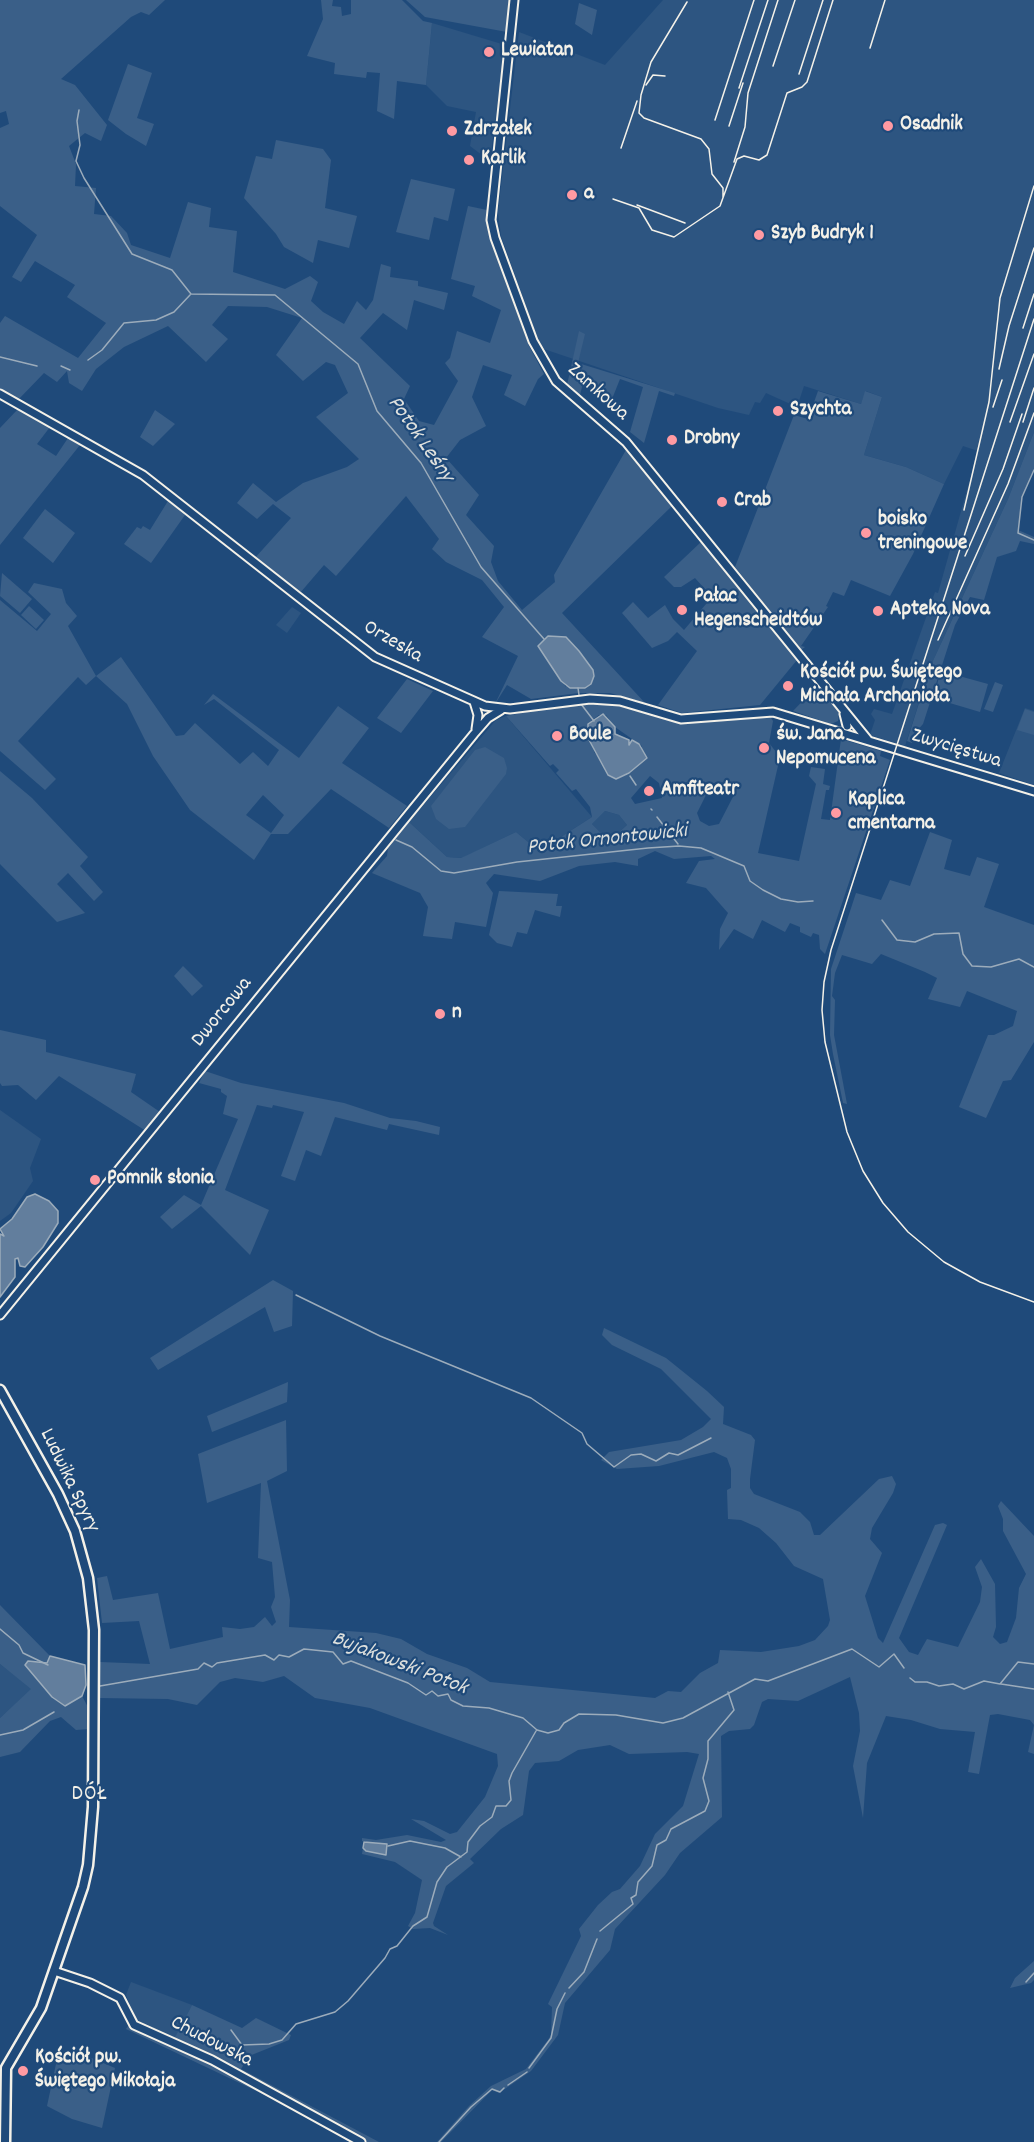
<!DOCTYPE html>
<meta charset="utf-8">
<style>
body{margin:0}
canvas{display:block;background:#1f4a7a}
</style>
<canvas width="1034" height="2142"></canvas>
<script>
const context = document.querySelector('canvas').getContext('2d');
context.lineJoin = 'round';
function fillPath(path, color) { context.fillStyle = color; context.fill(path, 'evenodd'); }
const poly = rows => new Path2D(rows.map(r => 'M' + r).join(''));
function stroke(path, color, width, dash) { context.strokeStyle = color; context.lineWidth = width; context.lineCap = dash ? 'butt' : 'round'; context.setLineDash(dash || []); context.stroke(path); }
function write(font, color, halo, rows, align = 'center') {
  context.font = font + ' Dekko,sans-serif'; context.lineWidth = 4.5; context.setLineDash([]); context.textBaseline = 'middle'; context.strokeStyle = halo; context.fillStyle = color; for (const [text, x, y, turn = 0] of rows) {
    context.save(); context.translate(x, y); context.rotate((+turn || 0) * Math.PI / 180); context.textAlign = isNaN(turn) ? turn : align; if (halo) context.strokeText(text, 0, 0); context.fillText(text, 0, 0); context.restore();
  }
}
fillPath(poly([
 [663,0,1034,0,1034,432,1008,499,931,665,905,746,870,735,875,720,871,714,874,709,892,714,935,592,938,593,978,451,963,446,944,484,906,467,864,455,882,397,866,391,861,404,804,386,797,407,766,393,760,403,755,402,749,415,718,408,541,348,501,236,498,212,519,32,605,65],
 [432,23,505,45,490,161,470,146,476,112,447,106,426,85],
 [292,607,301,613,287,633,276,625],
 [1025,708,1034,711,1034,785,999,773],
 [506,716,592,817,539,851,516,832,462,858,447,857,409,822,496,720],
 [605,811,619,815,627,825,609,841,592,824],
 [0,1110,41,1139,30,1168,33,1181,11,1213,0,1221],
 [0,1664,32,1689,0,1718],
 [131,1982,192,2005,175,2038,136,2020,126,1995]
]), '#2d5581');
fillPath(poly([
 [0,0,165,0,149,15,141,12,131,17,61,79,75,85,107,125,101,141,85,133,69,146,76,164,75,186,96,188,94,214,111,216,127,233,131,245,170,258,188,202,211,208,209,227,237,231,233,272,285,289,310,276,318,282,311,301,323,312,344,324,357,301,366,310,373,300,381,264,391,267,390,277,418,281,418,286,448,293,444,310,414,300,407,330,383,313,360,338,410,386,404,399,419,421,434,425,458,381,445,363,450,358,457,331,490,343,501,310,472,296,475,286,451,279,468,206,487,210,491,241,529,346,544,374,538,379,525,406,504,395,512,375,483,365,472,397,486,426,460,440,446,458,479,495,466,515,494,546,491,562,498,581,522,610,555,582,554,575,626,450,663,494,672,506,562,613,645,703,610,693,579,693,531,699,507,685,495,704,518,656,482,637,504,607,482,580,446,562,432,549,439,539,406,496,336,576,324,565,300,593,254,559,291,518,273,504,257,519,237,503,253,483,276,502,303,483,347,467,359,459,316,417,348,393,335,365,326,362,303,381,276,355,302,318,267,307,228,306,212,325,228,339,206,362,168,326,124,347,96,369,82,391,69,383,67,371,57,382,44,373,17,401,0,391,0,323,5,316,78,358,106,323,67,297,75,285,35,261,21,282,12,277,37,235,0,206,0,128,9,124,6,111,0,113],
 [566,637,566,687,538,647,553,638],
 [321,0,333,0,332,6,341,7,342,16,351,14,351,0,402,0,423,21,432,23,426,85,397,81,394,119,377,111,380,73,367,72,366,78,334,74,335,63,307,56,323,19],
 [406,0,509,0,507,32,425,17],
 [579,3,597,10,592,35,575,24],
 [128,64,152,73,137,118,154,124,146,146,126,134,108,120],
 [276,140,323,149,331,160,325,208,357,216,349,248,318,240,313,263,284,247,276,234,244,198,256,156,272,159],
 [411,179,455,189,448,221,434,217,429,240,396,232],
 [579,331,585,334,578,363,675,393,674,396,659,391,644,443,630,432,643,387,620,379,612,399,584,379,580,395,567,385],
 [818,391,861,404,865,391,882,397,864,455,906,467,944,484,913,554,890,596,851,580,844,596,833,592,826,606,828,607,801,646,805,647,801,650,735,567,794,415,808,419],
 [18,409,50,427,37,444,56,456,68,438,80,445,0,545,0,428],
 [155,410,175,424,153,446,140,437],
 [1034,432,1034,470,1022,497,1018,530,1034,537,1034,544,1020,541,1016,551,997,557,984,600,970,597,955,625,923,724,916,732,912,743,907,741,931,665,1008,499],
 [168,501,185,515,151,563,124,544,137,527,141,529,143,526,150,530],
 [45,509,75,533,53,563,23,538],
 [701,542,797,660,760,705,682,713,658,705,697,651,677,632,668,641,652,648,622,613,633,602,648,618,665,605,673,619,684,630,712,597,695,578,681,587,674,587,664,577],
 [2,573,32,599,20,613,0,596],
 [34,583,62,589,66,603,77,616,68,626,96,676,121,657,176,736,184,735,195,723,240,764,253,752,268,766,279,750,214,699,204,705,213,694,299,758,338,706,369,728,342,763,407,806,389,828,331,789,288,834,271,834,254,860,190,810,153,756,127,704,96,676,86,685,78,677,18,741,56,779,45,790,0,751,0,600,37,631,51,614,28,592],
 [263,795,284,815,271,833,246,815],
 [29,606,44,620,36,629,21,615],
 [941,671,988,684,980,712,933,698],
 [407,679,433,691,401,733,377,718],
 [995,682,1003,685,993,712,984,709],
 [817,686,839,713,838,721,831,724,793,711],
 [581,702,612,702,680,722,768,713,773,721,769,743,780,757,758,853,799,861,816,784,809,776,811,767,825,769,823,784,830,786,829,790,826,790,821,819,830,820,841,739,881,751,880,756,890,760,825,954,820,949,819,935,813,933,811,937,800,932,800,927,790,923,785,932,762,920,753,939,734,929,719,950,720,929,728,913,706,888,686,883,699,861,715,859,711,856,674,859,655,851,638,859,638,866,615,862,579,866,540,881,494,874,486,883,493,893,486,927,455,922,452,939,423,936,428,907,420,893,372,873,387,856,388,848,409,822,447,857,461,858,516,832,539,851,592,817,590,807,576,789,572,791,556,773,559,770,553,764,550,766,506,716],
 [599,715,606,715,615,727,642,746,637,767,629,774,616,779,594,752,591,721],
 [650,776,659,783,662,798,635,804,631,798],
 [712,783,735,793,719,824,709,826,700,821,697,813],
 [605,811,619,815,627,825,609,841,592,824],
 [1025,709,1034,712,1034,735,1017,730],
 [485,747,504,758,507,768,506,774,465,827,449,829,436,819,431,806,475,750],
 [0,771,32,798,88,857,80,866,103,892,94,901,68,873,57,884,85,913,57,922,0,864],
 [930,832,952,840,944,869,970,876,977,857,999,864,984,907,1034,925,1034,1042,1011,1080,1003,1081,986,1118,959,1107,988,1035,994,1035,1013,1026,1017,1011,967,991,960,1007,928,999,937,978,925,972,881,954,872,964,842,955,835,973,832,996,835,1000,834,1035,847,1104,843,1103,833,1054,830,1035,831,969,856,893,881,900,890,880,910,886],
 [499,891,558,894,556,906,562,906,560,917,535,910,527,934,517,932,512,947,497,943,489,935],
 [183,966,203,986,192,996,174,976],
 [0,1030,46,1040,46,1052,136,1074,131,1092,160,1112,146,1131,59,1076,36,1100,18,1085,2,1086,0,1083],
 [205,1071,241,1083,344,1103,390,1118,416,1121,440,1127,439,1135,389,1124,387,1130,335,1117,321,1156,306,1150,295,1181,281,1176,304,1112,273,1105,272,1108,257,1105,225,1190,269,1210,250,1255,201,1206,172,1229,160,1217,184,1195,201,1205,238,1119,223,1114,227,1096,221,1092,221,1089,199,1083],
 [273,1280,293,1291,292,1326,274,1332,265,1307,158,1370,150,1358],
 [604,1328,666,1358,707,1391,724,1407,723,1424,751,1435,755,1440,750,1479,750,1488,754,1494,800,1512,810,1522,814,1535,820,1535,879,1479,892,1476,896,1484,893,1493,872,1528,870,1539,882,1553,865,1596,878,1638,883,1643,935,1525,943,1523,947,1525,899,1638,909,1652,918,1655,927,1639,958,1647,980,1602,982,1587,975,1567,981,1559,995,1584,996,1627,993,1637,1000,1644,1007,1642,1016,1618,1019,1588,1026,1574,1003,1531,1003,1519,998,1506,1001,1501,1034,1536,1034,1754,1028,1752,1034,1725,1030,1720,998,1714,990,1715,979,1774,968,1772,975,1732,940,1729,911,1720,886,1716,867,1763,863,1818,853,1766,860,1731,859,1713,850,1677,798,1701,768,1699,762,1702,754,1725,750,1729,729,1731,721,1736,722,1817,680,1853,665,1875,615,1929,610,1950,565,2003,558,2035,531,2071,499,2093,492,2090,441,2142,437,2142,469,2106,491,2086,526,2069,548,2040,551,2035,552,2007,548,2004,581,1936,579,1929,598,1905,612,1892,620,1889,640,1866,655,1834,683,1806,699,1754,687,1752,629,1754,610,1745,578,1750,559,1761,535,1763,529,1771,523,1815,501,1829,470,1859,474,1863,446,1886,433,1923,434,1926,448,1935,430,1928,413,1929,408,1926,415,1913,422,1880,395,1862,362,1854,363,1848,366,1851,383,1843,369,1843,362,1841,362,1838,376,1840,407,1835,441,1842,446,1840,411,1819,424,1821,450,1834,457,1832,485,1797,498,1766,497,1754,370,1708,315,1698,284,1676,263,1682,235,1678,220,1682,197,1705,168,1699,99,1698,100,1662,150,1664,139,1621,102,1623,97,1578,107,1576,113,1600,158,1593,170,1649,223,1637,222,1627,240,1629,254,1627,265,1617,272,1626,276,1622,271,1607,275,1597,272,1562,258,1558,261,1483,207,1503,198,1454,286,1420,287,1471,267,1481,290,1600,289,1627,376,1633,401,1639,427,1654,467,1668,490,1682,655,1698,668,1691,681,1692,700,1673,718,1663,720,1650,761,1652,799,1646,815,1640,828,1626,830,1620,823,1579,794,1566,776,1543,759,1528,741,1520,728,1519,727,1490,731,1488,731,1469,727,1458,714,1452,659,1466,617,1469,601,1460,609,1452,681,1440,703,1427,711,1419,661,1369,612,1345,602,1335],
 [288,1382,287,1402,212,1432,207,1416],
 [0,1605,50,1656,47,1663,28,1661,52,1697,65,1706,82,1696,89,1709,89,1729,76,1730,61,1717,50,1721,20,1752,0,1757,0,1718,31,1689,0,1664],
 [1034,1961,1034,1980,1031,1983,1010,1988,1015,1978],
 [192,2005,242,2028,256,2018,291,2035,289,2040,249,2056,241,2069,379,2142,351,2142,267,2096,126,2029,129,2025,172,2043],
 [75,2051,115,2068,102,2128,72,2119,47,2106,56,2064]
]), '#3a5f88');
const water = poly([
 [548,636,566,637,579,651,593,670,594,676,591,684,585,688,570,688,561,681,538,646,548,636],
 [603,714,615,727,615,734,629,740,629,745,632,740,639,744,647,758,629,773,616,779,608,775,588,738,588,724,603,714],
 [35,1194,49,1201,58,1211,58,1223,43,1247,25,1267,20,1266,18,1258,15,1259,15,1277,0,1297,0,1234,4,1236,0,1229,12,1219,27,1197,35,1194],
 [50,1656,85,1665,86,1685,82,1696,65,1706,52,1697,25,1665,28,1661,47,1663,50,1656],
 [364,1842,387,1844,386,1855,366,1851,363,1848,364,1842]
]);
fillPath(water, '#627e9d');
stroke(water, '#9cacbb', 1.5);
stroke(poly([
 [79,110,77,121,80,145,76,161,84,178,132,254,172,270,191,294,275,295,358,364,377,411,421,463,481,567,544,639],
 [0,357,37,366],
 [88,360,102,350,124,323,156,320,174,312,190,295],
 [61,366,70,370],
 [1034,470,1022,497,1018,533,1034,540],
 [578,688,579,695],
 [581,704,594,721],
 [630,776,636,785],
 [651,809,652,810],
 [657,817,678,844],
 [396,840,412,847,441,871,454,873,517,862,648,848,679,846,701,848,744,866,750,881,763,890,781,899,798,902,813,901],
 [882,920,897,940,915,942,934,934,959,933,963,954,972,966,991,967,1019,959,1034,967],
 [296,1295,380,1336,531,1398,582,1433,587,1444,614,1467,631,1455,641,1454,656,1461,669,1453,678,1455,711,1438],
 [0,1629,19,1645,23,1653,48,1665],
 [910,1678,915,1682,927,1682,939,1686,953,1684,964,1689,984,1681,1000,1684,1018,1662,1034,1664],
 [1001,1684,1034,1689],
 [100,1686,198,1669,204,1663,212,1667,217,1663,265,1655,274,1660,279,1655,289,1657,304,1649,333,1652,343,1664,351,1661,408,1683,426,1695,432,1691,438,1696,448,1694,451,1700,463,1706,489,1708,523,1718,537,1730,548,1733,559,1730,564,1723,579,1714,616,1715,663,1723,683,1718,755,1679,768,1681,852,1649,879,1667,894,1654,904,1668],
 [0,1735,23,1730,54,1712],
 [388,1846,410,1841,445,1848,461,1857],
 [600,1931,633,1904,631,1898,636,1895,638,1882,652,1866,657,1845,666,1840,671,1829,705,1811,709,1801,703,1778,708,1759,708,1741,734,1710,728,1692],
 [1026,1982,1034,1973],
 [569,1988,584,1972,597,1939],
 [231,2030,242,2045,269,2044,282,2040,296,2024,335,2012,348,2001,385,1958,390,1949,397,1946,413,1926,427,1917,437,1882,447,1867,467,1852,468,1842,480,1826,492,1817,496,1806,506,1806,511,1800,509,1781,512,1773,536,1731],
 [529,2068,551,2038,557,2009,565,1993],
 [508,2085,527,2072],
 [439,2142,471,2107,492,2089,500,2092,504,2088]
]), '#9cacbb', 1.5);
const minor = poly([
 [514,0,491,220,495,238,533,341,556,381,626,442,868,740],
 [0,394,143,475,375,657,485,706,510,709,590,699,620,701,681,719,773,712,1034,791],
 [474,702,478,715,476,729],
 [844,714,847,726],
 [0,1315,474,734,488,718,501,710],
 [54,1971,90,1983,120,1998,134,2025,212,2060,361,2142]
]);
const major = poly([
 [0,1390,58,1494,75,1531,88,1578,94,1630,93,1807,88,1865,83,1887,41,2008,6,2068,5,2142]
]);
stroke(minor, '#f4f1e8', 11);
stroke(major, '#f4f1e8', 13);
stroke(minor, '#1f4a7a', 7);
stroke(major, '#1f4a7a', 8);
stroke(poly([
 [687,2,651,62,641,95,639,113,644,118,701,139,709,149,712,174,723,188,723,198],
 [870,48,885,0],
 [773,66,795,0],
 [799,74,823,0],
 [646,85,653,75,665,76],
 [739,88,768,0],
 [715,120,754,0],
 [729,126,743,83],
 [621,148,637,101],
 [734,162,745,127,748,93,778,0],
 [613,199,639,208,652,230,674,237,720,206,737,159,744,156,759,160,767,155,787,93,802,87,807,82,833,0],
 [637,205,685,223],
 [1034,319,831,950,824,982,822,1010,825,1042,847,1132,863,1171,883,1203,908,1232,944,1262,980,1282,1034,1302],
 [1023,328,1034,294],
 [999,369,1009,326,1034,248],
 [993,407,1002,380],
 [1010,422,1034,354],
 [1023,422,1034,388],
 [964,510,989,402,1000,298,1034,186],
 [965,556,1003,469,1022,414],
 [938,640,1008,484,1034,413]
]), '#f4f1e8', 1.5);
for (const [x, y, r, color] of [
 [489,52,6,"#ff9aa2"],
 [888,126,6,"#ff9aa2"],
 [452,131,6,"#ff9aa2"],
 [469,160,6,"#ff9aa2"],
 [572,195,6,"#ff9aa2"],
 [759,235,6,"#ff9aa2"],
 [778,411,6,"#ff9aa2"],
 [672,440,6,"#ff9aa2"],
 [722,502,6,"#ff9aa2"],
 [866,533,6,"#ff9aa2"],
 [682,610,6,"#ff9aa2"],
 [878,611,6,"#ff9aa2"],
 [788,686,6,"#ff9aa2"],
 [557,736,6,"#ff9aa2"],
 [764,748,6,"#ff9aa2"],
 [649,791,6,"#ff9aa2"],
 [836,813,6,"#ff9aa2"],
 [440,1014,6,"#ff9aa2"],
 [95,1180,6,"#ff9aa2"],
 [23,2071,6,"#ff9aa2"]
]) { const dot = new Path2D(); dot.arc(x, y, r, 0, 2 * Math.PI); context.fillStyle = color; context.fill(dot); stroke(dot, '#1f4a7a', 2); }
write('bold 21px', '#f4f1e8', '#1f4a7a', [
 ["Lewiatan",501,52],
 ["Osadnik",900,126],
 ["Zdrzałek",464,131],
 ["Karlik",481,160],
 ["a",584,195],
 ["Szyb Budryk 1",771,235],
 ["Szychta",790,411],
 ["Drobny",684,440],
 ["Crab",734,502],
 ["boisko",878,521],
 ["treningowe",878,545],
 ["Pałac",694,598],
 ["Hegenscheidtów",694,622],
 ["Apteka Nova",890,611],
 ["Kościół pw. Świętego",800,674],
 ["Michała Archanioła",800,698],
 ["Boule",569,736],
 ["św. Jana",776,736],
 ["Nepomucena",776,760],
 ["Amfiteatr",661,791],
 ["Kaplica",848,801],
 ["cmentarna",848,825],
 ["n",452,1014],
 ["Pomnik słonia",107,1180],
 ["Kościół pw.",35,2059],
 ["Świętego Mikołaja",35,2083]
], 'left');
write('21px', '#f4f1e8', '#1f4a7a', [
 ["Zamkowa",597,393,42],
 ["Orzeska",392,643,30],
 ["Zwycięstwa",956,750,17],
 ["Dworcowa",223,1013,-51],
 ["Ludwika Spyry",68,1481,64],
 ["Chudowska",211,2043,27]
]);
write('italic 22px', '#dee0dd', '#1f4a7a', [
 ["Potok Leśny",419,440,55],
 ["Potok Ornontowicki",607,841,-6],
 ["Bujakowski Potok",399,1665,21]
]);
context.letterSpacing = '1.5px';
write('22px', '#f4f1e8', '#1f4a7a', [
 ["DÓŁ",90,1796]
]);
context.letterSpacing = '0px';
</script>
